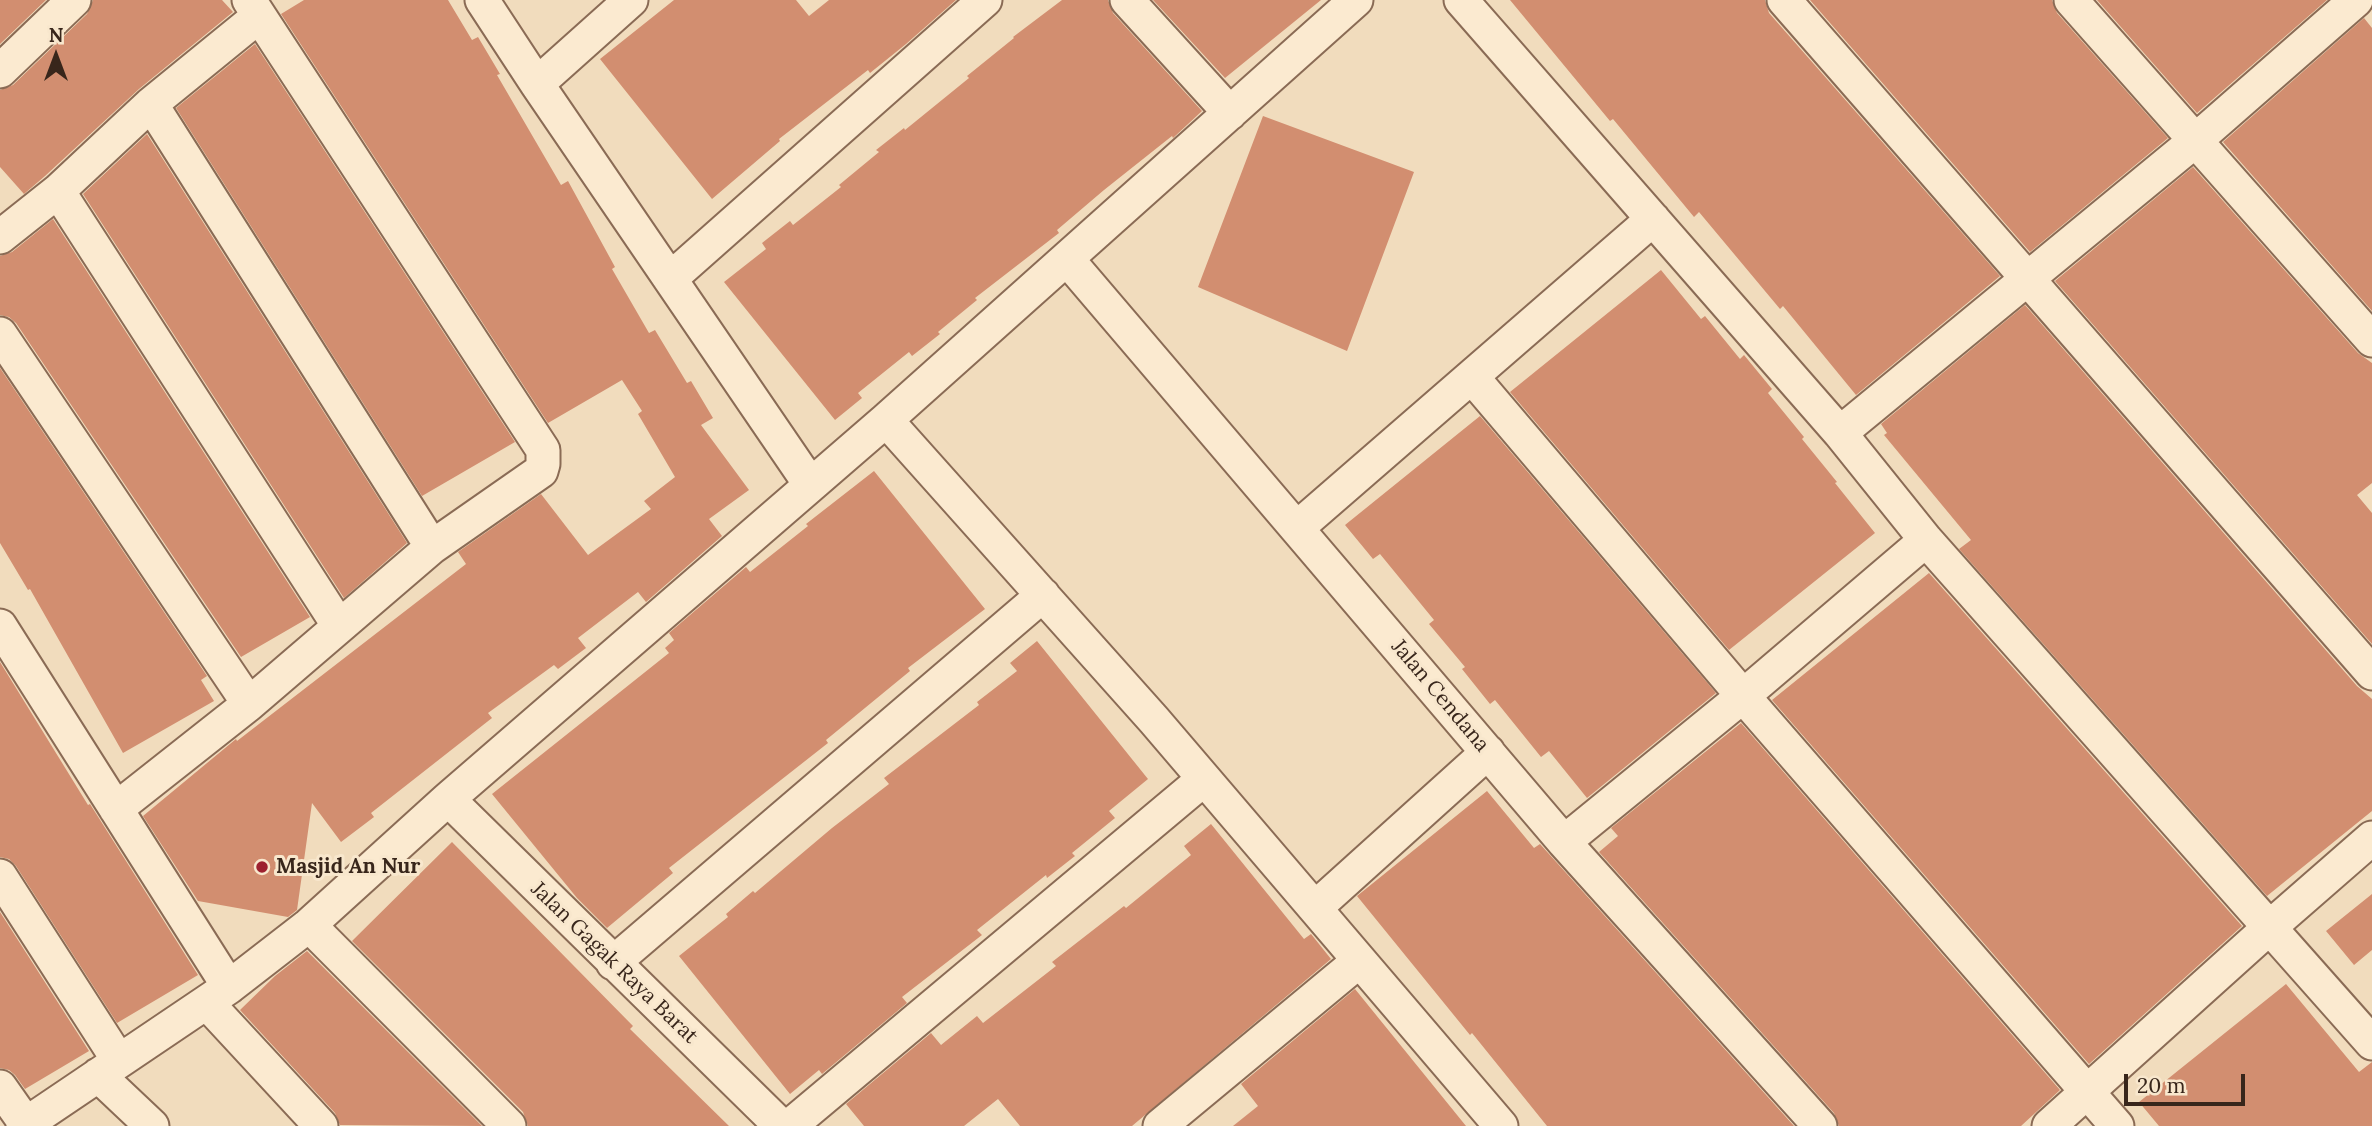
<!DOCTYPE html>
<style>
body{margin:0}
#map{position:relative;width:2372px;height:1126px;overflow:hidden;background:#f1dcbd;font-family:Lora,serif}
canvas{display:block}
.north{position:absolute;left:21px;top:21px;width:70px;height:70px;-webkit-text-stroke:5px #f8e7cd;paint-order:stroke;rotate:0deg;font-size:19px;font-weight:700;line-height:28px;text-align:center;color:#38261b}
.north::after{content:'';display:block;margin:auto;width:24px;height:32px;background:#38261b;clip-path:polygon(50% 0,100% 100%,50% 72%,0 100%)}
.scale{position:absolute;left:2124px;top:1074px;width:121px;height:32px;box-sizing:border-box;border:4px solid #38261b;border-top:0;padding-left:9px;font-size:21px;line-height:24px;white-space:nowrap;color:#38261b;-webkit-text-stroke:5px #f8e7cd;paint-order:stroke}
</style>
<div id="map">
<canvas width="2372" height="1126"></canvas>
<div class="north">N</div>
<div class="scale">20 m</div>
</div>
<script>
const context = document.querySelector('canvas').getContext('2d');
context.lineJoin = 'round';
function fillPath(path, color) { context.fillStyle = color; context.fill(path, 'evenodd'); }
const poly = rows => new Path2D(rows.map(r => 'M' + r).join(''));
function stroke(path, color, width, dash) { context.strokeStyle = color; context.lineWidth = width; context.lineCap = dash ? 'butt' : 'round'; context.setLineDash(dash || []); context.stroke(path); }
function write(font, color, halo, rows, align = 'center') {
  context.font = font + ' Lora,serif'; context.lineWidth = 6; context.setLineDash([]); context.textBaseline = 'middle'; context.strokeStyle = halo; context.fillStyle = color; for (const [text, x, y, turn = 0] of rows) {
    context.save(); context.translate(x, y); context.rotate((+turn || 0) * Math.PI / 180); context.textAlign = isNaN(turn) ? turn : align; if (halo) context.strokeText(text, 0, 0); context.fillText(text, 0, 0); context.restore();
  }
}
fillPath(poly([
 [0,0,46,0,0,44],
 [93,0,222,0,233,12,139,89,45,176,24,194,0,167,0,90,13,85,87,14],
 [304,0,448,0,472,40,478,37,500,74,497,75,561,185,568,181,615,267,612,269,649,333,655,330,687,383,691,381,713,418,701,425,749,490,709,519,722,536,646,602,638,592,578,638,586,648,558,669,554,665,488,713,492,718,371,813,374,817,341,842,312,803,297,910,288,917,198,901,143,816,236,739,237,741,466,564,458,552,541,494,588,555,651,509,644,501,675,477,638,414,642,411,622,380,548,423,281,14],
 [674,0,796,0,809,16,829,0,956,0,906,44,870,73,868,70,779,139,780,141,712,199,600,59],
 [1062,0,1108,0,1113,13,1202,111,1173,138,1172,136,1104,190,1057,230,1059,233,975,298,977,300,938,332,940,334,912,356,909,352,858,393,862,398,835,420,724,282,766,249,762,243,790,221,793,225,841,187,839,185,879,152,876,150,904,128,905,130,969,78,967,76,1014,38,1013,37],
 [1153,0,1321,0,1225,78],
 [1510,0,1765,0,1769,13,2000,276,1856,395,1783,306,1780,309,1699,212,1694,217,1613,119,1610,121],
 [1810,0,2052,0,2057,13,2168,138,2030,252],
 [2097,0,2327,0,2197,113],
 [2364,18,2372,28,2372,311,2223,142],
 [255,44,515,442,422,496,176,108],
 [1263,116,1414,172,1347,351,1198,287],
 [147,134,407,543,344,598,83,194],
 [2193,167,2358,353,2372,363,2372,483,2357,495,2372,513,2372,644,2055,281],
 [53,219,310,617,241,657,16,323,9,317,0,315,0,256,12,252],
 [1661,270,1701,319,1705,316,1740,359,1744,355,1772,389,1768,393,1804,437,1802,439,1837,482,1835,483,1875,533,1729,650,1510,392],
 [2025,305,2357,686,2372,699,2372,811,2267,896,1959,549,1971,540,1884,435,1887,433,1881,424],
 [0,368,207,676,201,680,214,701,123,753,30,589,28,590,0,543],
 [1480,416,1716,693,1587,798,1549,751,1541,757,1495,700,1490,704,1462,669,1465,667,1429,624,1434,620,1380,554,1373,559,1345,525],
 [874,471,985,609,908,668,910,671,826,740,828,743,669,868,673,873,607,928,577,898,492,794,669,653,665,648,674,640,669,633,746,567,750,572,808,526,806,524],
 [1929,573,2242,926,2089,1064,1772,700],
 [1037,641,1148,779,1109,811,1115,818,1072,853,1075,856,1047,878,1046,875,977,930,982,935,902,997,907,1003,822,1074,819,1070,790,1094,679,956,728,917,726,914,753,891,755,893,832,828,889,784,884,778,979,705,977,702,1017,671,1010,663],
 [0,662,88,805,90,804,198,975,117,1023,16,866,9,859,0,857],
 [1741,723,2060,1090,2021,1126,1839,1126,1834,1113,1599,852,1618,836,1611,828],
 [1487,791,1534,848,1540,844,1794,1126,1547,1126,1472,1033,1470,1035,1357,896],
 [1211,824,1304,939,1311,934,1331,959,1132,1126,1020,1126,998,1099,964,1126,864,1126,846,1104,931,1033,941,1045,977,1016,983,1023,1056,966,1052,962,1124,906,1126,908,1191,855,1184,846],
 [452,842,633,1026,630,1029,729,1126,528,1126,523,1112,352,941],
 [2372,894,2372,950,2354,965,2326,931],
 [0,912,89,1051,25,1089,15,1075,9,1070,0,1068],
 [307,951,482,1126,340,1125,335,1113,240,1010,275,976],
 [2286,984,2359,1072,2372,1062,2372,1126,2159,1126,2139,1102],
 [1355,989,1466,1126,1233,1126,1258,1106,1241,1084]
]), '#d28e70');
const minor = poly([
 [482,0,537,84,810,484],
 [1127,0,1230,113],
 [1461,0,1840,433,1926,540,2372,1043],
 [1784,0,2372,673],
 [2071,0,2372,340],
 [0,71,74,0],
 [537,84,631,0],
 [151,104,432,547],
 [58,191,339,626],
 [0,237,58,191,151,104,259,16],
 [1067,259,1564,842,1820,1126],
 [670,279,985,0],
 [0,334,249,704],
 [1472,377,1743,696,2117,1126],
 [886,420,1154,720,1501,1126],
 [1840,433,2196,140,2356,0],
 [1297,528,1653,219],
 [0,626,229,987],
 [448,799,781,1126],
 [116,809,249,704,432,547,541,471,543,464,543,450,249,0],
 [1564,842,1743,696,1926,540],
 [0,876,119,1061],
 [1315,908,1488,752],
 [309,925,509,1126],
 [613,963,1043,595],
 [207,1003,321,1126],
 [98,1075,152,1126],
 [0,1087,26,1124],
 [23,1126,229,987,309,925,448,799,886,420,1356,0],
 [790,1126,1204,779],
 [1160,1126,1359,961],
 [2049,1126,2270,927,2372,838]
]);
stroke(minor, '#8a6b55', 37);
stroke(minor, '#fbead0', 33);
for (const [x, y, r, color] of [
 [262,867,7,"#9d212f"]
]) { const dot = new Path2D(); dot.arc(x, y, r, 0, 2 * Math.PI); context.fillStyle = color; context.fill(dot); stroke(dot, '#f8e7cd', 2.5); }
write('21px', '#38261b', '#f8e7cd', [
 ["Jalan Cendana",1440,696,50],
 ["Jalan Gagak Raya Barat",614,963,44]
]);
write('bold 21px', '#38261b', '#f8e7cd', [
 ["Masjid An Nur",276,867]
], 'left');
</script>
